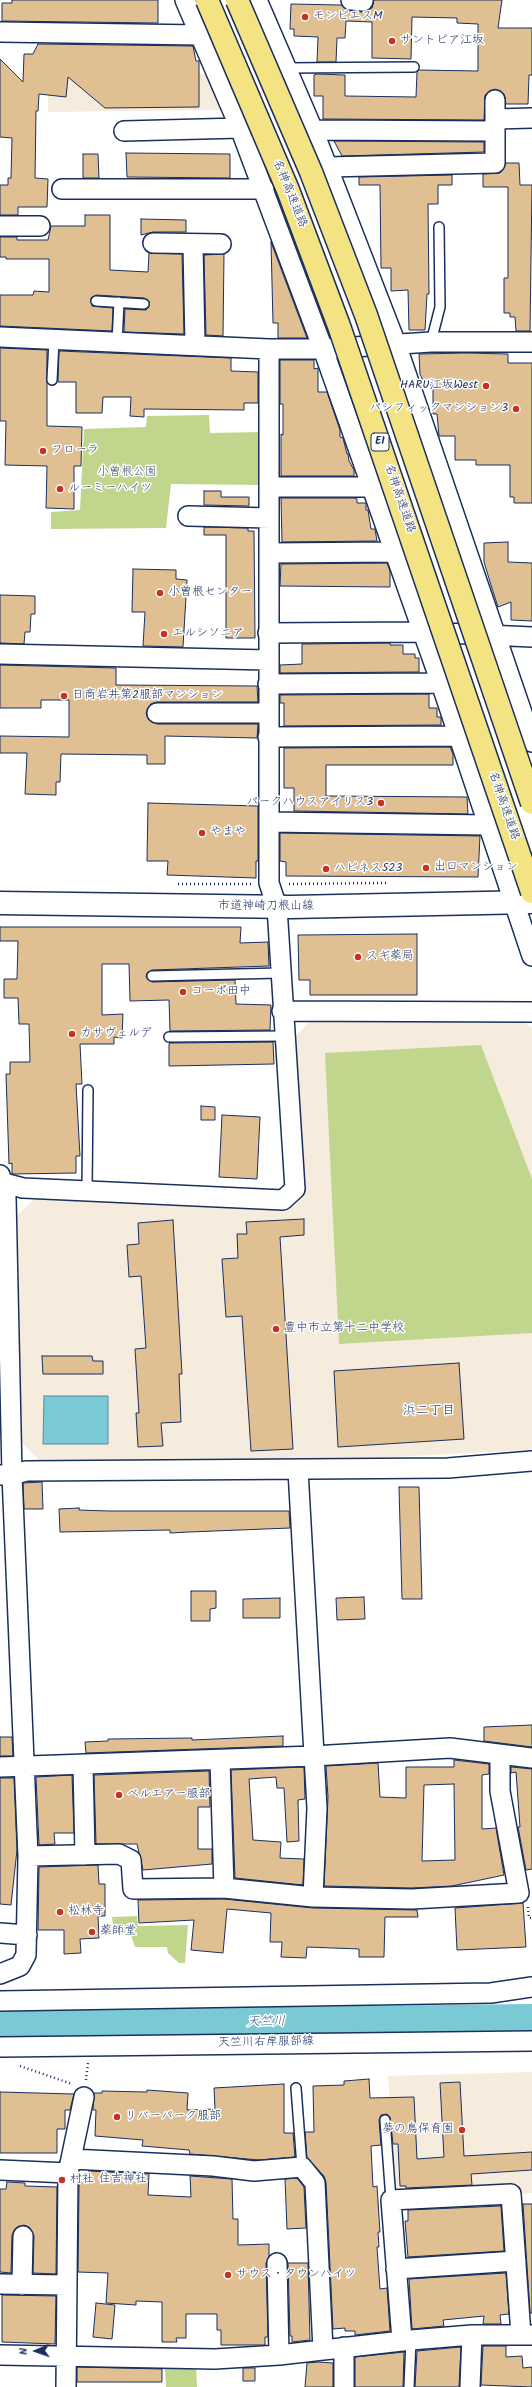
<!DOCTYPE html>
<meta charset="utf-8">
<style>
body{margin:0}
#map{position:relative;width:532px;height:2387px;overflow:hidden;background:#fff;font-family:Kalam,sans-serif}
canvas{display:block}
.north{position:absolute;left:16px;top:2331px;width:40px;height:40px;-webkit-text-stroke:3px #fff;paint-order:stroke;rotate:268deg;font-size:11px;font-weight:700;line-height:16px;text-align:center;color:#1b2f5e}
.north::after{content:'';display:block;margin:auto;width:14px;height:18px;background:#1b2f5e;clip-path:polygon(50% 0,100% 100%,50% 72%,0 100%)}
</style>
<div id="map">
<canvas width="532" height="2387"></canvas>
<div class="north">N</div>
</div>
<script>
const context = document.querySelector('canvas').getContext('2d');
context.lineJoin = 'round';
function fillPath(path, color) { context.fillStyle = color; context.fill(path, 'evenodd'); }
const poly = rows => new Path2D(rows.map(r => 'M' + r).join(''));
function stroke(path, color, width, dash) { context.strokeStyle = color; context.lineWidth = width; context.lineCap = dash ? 'butt' : 'round'; context.setLineDash(dash || []); context.stroke(path); }
function write(font, color, halo, rows, align = 'center') {
  context.font = font + ' Kalam,"Klee One",sans-serif'; context.lineWidth = 3; context.setLineDash([]); context.textBaseline = 'middle'; context.strokeStyle = halo; context.fillStyle = color; for (const [text, x, y, turn = 0] of rows) {
    context.save(); context.translate(x, y); context.rotate((+turn || 0) * Math.PI / 180); context.textAlign = isNaN(turn) ? turn : align; if (halo) context.strokeText(text, 0, 0); context.fillText(text, 0, 0); context.restore();
  }
}
fillPath(poly([
 [56,71,208,74,223,110,48,112,48,85],
 [310,1021,522,1021,532,1028,532,1450,233,1465,39,1460,22,1443,17,1215,36,1198,294,1207,302,1198,296,1036],
 [532,2072,532,2193,520,2194,519,2185,401,2193,396,2189,388,2076]
]), '#f6ecde');
fillPath(poly([
 [209,415,210,433,261,432,261,485,171,484,166,528,51,529,51,512,80,510,84,429,146,427,147,416],
 [481,1045,532,1179,532,1333,339,1344,325,1053],
 [137,1916,138,1926,188,1925,185,1963,179,1963,168,1953,167,1947,135,1947,131,1935,114,1934,112,1917],
 [196,2365,197,2387,166,2387,165,2367]
]), '#c0d68c');
const water = poly([
 [44,1396,108,1396,108,1444,43,1444,44,1396]
]);
fillPath(water, '#7acad5');
stroke(water, '#548ca5', 1);
stroke(poly([
 [0,2026,532,2020]
]), '#7acad5', 32);
const building = poly([
 [12,0,158,0,158,23,2,21,2,3,12,3,12,0],
 [374,0,502,0,498,28,532,28,532,75,529,75,528,104,506,104,504,94,495,89,485,95,484,120,323,119,323,96,314,96,314,75,317,74,345,75,345,96,416,97,417,72,419,70,478,71,478,24,457,23,457,18,412,17,411,59,372,58,372,22,346,21,345,38,337,38,336,62,317,62,318,37,294,36,294,29,290,29,291,4,341,5,350,11,362,12,372,8,374,0],
 [38,44,193,46,196,61,199,61,199,107,105,108,68,77,66,97,39,94,38,111,36,111,35,178,48,179,47,207,18,207,18,215,0,215,0,185,8,185,8,178,11,178,12,138,0,137,0,59,23,82,24,54,33,54,38,44],
 [334,141,484,142,484,152,342,156,334,141],
 [126,153,230,154,230,178,127,177,126,153],
 [83,154,98,154,99,178,83,178,83,154],
 [506,163,519,163,520,185,532,185,530,331,516,331,515,317,510,317,510,313,504,313,504,278,508,278,508,187,483,187,483,174,500,173,506,163],
 [452,175,452,185,438,185,438,204,428,204,429,294,427,294,425,330,409,330,408,290,391,291,391,268,381,268,380,185,359,185,359,177,452,175],
 [85,215,110,215,110,270,148,272,149,253,182,254,184,334,124,332,125,309,146,310,149,307,149,301,144,298,96,295,91,298,92,306,113,308,112,331,0,326,0,295,33,295,34,291,49,292,49,259,6,259,6,257,0,257,0,237,17,237,17,240,48,240,51,226,85,226,85,215],
 [141,219,186,220,186,232,153,232,141,235,141,219],
 [271,242,307,338,278,338,278,323,273,323,271,242],
 [224,254,223,336,206,335,204,255,224,254],
 [0,348,47,350,47,426,82,427,81,466,74,466,74,509,46,508,47,466,5,465,6,421,0,421,0,348],
 [59,351,231,358,231,371,258,372,258,403,244,403,244,410,144,409,144,417,130,416,131,397,103,397,102,413,76,413,76,382,58,382,59,351],
 [467,353,508,354,508,363,532,363,532,503,514,503,514,497,510,497,510,465,476,465,476,460,455,460,455,436,439,436,437,414,433,414,433,385,425,385,420,374,419,354,467,353],
 [280,360,314,360,314,369,318,368,318,392,327,392,340,430,340,437,343,438,347,454,348,454,349,461,354,470,354,476,281,476,281,434,283,435,283,404,280,404,280,360],
 [204,491,221,491,221,497,249,497,249,506,204,505,204,491],
 [281,498,354,498,357,499,357,503,366,503,366,510,368,510,371,529,375,529,377,541,282,542,281,498],
 [204,527,248,528,248,531,254,531,255,638,226,638,226,535,204,535,204,527],
 [508,542,508,562,532,563,532,621,511,620,511,602,498,607,491,585,484,562,484,543,508,542],
 [387,563,390,571,390,587,280,586,281,564,387,563],
 [133,569,176,570,176,579,187,580,183,647,143,646,145,612,132,612,133,569],
 [0,595,35,596,35,614,31,614,30,632,25,632,24,644,0,643,0,595],
 [390,643,390,645,403,645,403,654,415,654,415,658,419,658,419,672,280,673,280,665,302,664,302,644,390,643],
 [0,665,116,668,116,685,257,686,258,702,157,702,151,704,146,713,148,719,157,724,258,724,257,738,165,736,165,764,147,764,147,755,61,754,60,782,56,782,56,795,25,794,27,753,0,753,0,736,69,737,69,700,41,700,41,708,0,708,0,665],
 [429,694,429,708,437,708,437,717,441,717,441,725,284,726,284,703,280,703,280,695,429,694],
 [450,747,453,754,453,765,326,765,326,796,467,797,468,814,294,811,294,788,284,788,284,748,450,747],
 [148,803,258,806,258,861,256,861,256,878,167,875,168,861,147,861,148,803],
 [280,833,480,836,478,877,286,876,286,862,280,861,280,833],
 [0,927,241,927,240,943,268,942,269,966,152,970,147,973,146,977,152,982,235,980,236,1004,271,1005,270,1030,170,1031,169,1000,130,1001,129,964,102,964,102,1015,123,1014,122,1038,114,1037,114,1044,80,1044,82,1084,76,1084,80,1156,76,1156,76,1173,12,1174,12,1163,9,1164,6,1074,10,1074,10,1062,30,1062,29,1024,19,1024,18,998,4,998,4,979,17,979,18,941,0,941,0,927],
 [417,934,417,995,310,995,310,980,299,980,298,935,417,934],
 [273,1042,274,1064,169,1066,169,1044,170,1043,273,1042],
 [201,1106,215,1107,215,1120,201,1120,201,1106],
 [222,1115,260,1117,257,1179,219,1177,222,1115],
 [304,1219,304,1235,280,1237,293,1449,251,1451,242,1316,226,1317,222,1259,238,1258,237,1234,247,1234,246,1222,304,1219],
 [173,1220,182,1374,179,1374,181,1422,161,1423,163,1446,138,1447,136,1413,139,1413,135,1349,146,1348,141,1276,129,1277,127,1245,139,1244,138,1223,173,1220],
 [42,1356,92,1356,93,1361,103,1361,103,1374,43,1374,42,1356],
 [459,1363,464,1439,338,1447,334,1371,459,1363],
 [42,1482,43,1509,24,1509,23,1483,42,1482],
 [399,1487,419,1487,422,1599,402,1599,399,1487],
 [79,1508,79,1510,109,1511,289,1511,290,1528,189,1532,170,1533,170,1530,60,1532,59,1509,79,1508],
 [191,1591,216,1591,216,1608,210,1609,210,1621,191,1621,191,1591],
 [364,1597,365,1619,337,1620,336,1598,364,1597],
 [280,1598,280,1618,243,1618,243,1599,280,1598],
 [532,1725,532,1747,484,1741,484,1727,532,1725],
 [283,1736,283,1746,86,1753,85,1742,108,1741,108,1739,192,1738,192,1740,283,1736],
 [0,1737,12,1737,13,1756,0,1756,0,1737],
 [454,1760,489,1764,489,1774,482,1775,482,1829,496,1828,504,1875,452,1886,412,1888,324,1886,328,1797,326,1766,378,1763,380,1797,406,1798,406,1767,454,1767,454,1760],
 [454,1784,455,1860,422,1861,424,1785,454,1784],
 [304,1767,305,1799,298,1800,299,1841,287,1842,284,1788,277,1788,276,1777,249,1779,253,1840,281,1842,280,1858,304,1859,303,1885,235,1878,231,1770,304,1767],
 [511,1767,532,1769,532,1869,526,1870,518,1827,520,1827,516,1772,511,1773,511,1767],
 [209,1771,210,1807,198,1807,198,1849,212,1849,212,1864,143,1870,137,1844,96,1844,94,1775,209,1771],
 [72,1775,74,1833,54,1833,55,1844,39,1845,36,1777,72,1775],
 [0,1778,14,1778,17,1850,11,1905,0,1904,0,1778],
 [98,1865,99,1884,105,1884,105,1916,98,1916,99,1938,80,1939,81,1953,64,1954,64,1930,38,1930,39,1867,98,1865],
 [224,1899,313,1908,417,1910,418,1917,385,1917,384,1957,359,1957,359,1949,307,1947,306,1958,281,1957,282,1942,270,1942,271,1913,227,1909,223,1953,191,1950,194,1920,139,1923,138,1900,224,1899],
 [523,1903,526,1947,457,1950,455,1908,523,1903],
 [369,2079,370,2098,414,2097,417,2159,444,2157,440,2083,460,2082,464,2156,532,2152,532,2170,471,2174,472,2185,406,2188,406,2186,400,2186,398,2144,393,2144,390,2117,387,2114,381,2115,379,2120,381,2145,371,2146,373,2187,377,2186,380,2232,378,2232,379,2247,377,2247,380,2289,387,2288,390,2331,355,2335,355,2331,345,2331,345,2328,333,2329,326,2182,324,2176,307,2158,305,2132,314,2132,313,2086,344,2085,344,2081,369,2079],
 [284,2084,284,2133,293,2133,295,2157,259,2160,190,2154,189,2150,142,2146,143,2140,95,2136,96,2110,93,2110,94,2093,102,2093,102,2091,147,2092,147,2090,188,2093,187,2110,215,2109,214,2088,284,2084],
 [0,2092,74,2094,70,2110,65,2110,65,2129,57,2129,57,2153,0,2153,0,2092],
 [89,2171,149,2174,148,2195,191,2197,190,2176,232,2179,233,2219,238,2219,238,2245,269,2244,269,2256,266,2263,268,2337,265,2337,265,2345,221,2345,221,2330,217,2330,217,2314,186,2314,186,2338,176,2338,177,2342,162,2342,162,2302,136,2301,136,2305,106,2303,108,2273,78,2272,79,2187,80,2180,89,2180,89,2171],
 [297,2178,304,2187,306,2228,287,2229,285,2179,297,2178],
 [7,2182,25,2183,25,2186,57,2187,56,2274,33,2273,34,2236,29,2227,24,2225,17,2227,12,2235,11,2273,0,2272,0,2189,6,2189,7,2182],
 [523,2204,532,2204,532,2313,530,2313,523,2204],
 [501,2206,504,2251,408,2257,405,2221,408,2221,408,2210,501,2206],
 [288,2263,308,2263,310,2340,292,2342,292,2336,290,2336,288,2263],
 [506,2273,509,2314,500,2315,501,2324,483,2324,484,2316,443,2320,444,2326,412,2329,409,2279,506,2273],
 [2,2295,56,2296,55,2344,2,2342,2,2295],
 [96,2303,115,2305,112,2339,93,2337,96,2303],
 [483,2346,506,2346,506,2357,522,2356,523,2368,532,2367,532,2387,481,2385,483,2346],
 [461,2347,459,2387,415,2387,417,2351,461,2347],
 [404,2352,403,2387,355,2387,355,2357,404,2352],
 [318,2362,333,2363,333,2387,305,2387,307,2363,318,2362],
 [77,2367,162,2369,162,2382,77,2382,77,2367],
 [243,2368,255,2368,255,2381,243,2381,243,2368]
]);
fillPath(building, '#e0bf92');
stroke(building, '#1b2f5e', 1);
const service = poly([
 [287,68,414,67],
 [96,301,144,304],
 [431,342,440,307,439,227],
 [117,343,119,302],
 [52,380,54,340],
 [152,976,280,973],
 [169,1037,284,1036],
 [87,1191,88,1090],
 [296,2088,302,2167],
 [385,2120,391,2200],
 [409,2387,411,2340]
]);
const minor = poly([
 [185,0,240,128,323,349,441,683,532,956],
 [257,0,313,130,396,344,532,742],
 [351,0,363,1],
 [0,32,200,35],
 [495,119,532,118],
 [313,130,495,131],
 [124,131,240,128],
 [328,167,495,163,495,100],
 [62,189,264,189],
 [0,226,40,226],
 [153,243,221,244],
 [193,245,195,344],
 [0,337,269,349,323,349,431,342,532,342],
 [270,487,371,487],
 [188,516,269,518],
 [269,553,393,552],
 [268,633,422,632,532,637],
 [0,654,268,660],
 [268,684,441,683],
 [157,713,268,713],
 [268,737,458,736],
 [269,822,488,825],
 [282,1011,532,1012],
 [0,1175,6,1197,12,1475,28,1856,26,1955,20,1966,0,1974],
 [0,1182,23,1188,283,1200,295,1189,277,907,269,883,269,349],
 [298,1470,317,1808,313,1897],
 [1,1475,12,1475,26,1471,448,1468,532,1461],
 [220,1760,224,1888],
 [83,1764,85,1855],
 [0,1767,313,1756,450,1748,532,1758],
 [28,1856,119,1854,131,1860,133,1889,224,1888,313,1897,412,1899,519,1893,500,1791,500,1755],
 [0,1933,27,1935],
 [0,2001,491,1993,532,1987],
 [0,2047,532,2041],
 [71,2159,213,2166,254,2171,302,2167,315,2183,323,2350],
 [0,2170,68,2173],
 [277,2263,279,2355],
 [396,2269,516,2261],
 [0,2284,67,2285],
 [22,2285,23,2236],
 [402,2340,391,2200,511,2194,521,2335],
 [0,2355,215,2359,279,2355,411,2340,472,2335,532,2335],
 [66,2387,68,2173,84,2097],
 [344,2387,344,2347],
 [470,2387,472,2335]
]);
const tertiary = poly([
 [0,903,291,907,532,902]
]);
stroke(service, '#1b2f5e', 12);
stroke(minor, '#1b2f5e', 22);
stroke(tertiary, '#1b2f5e', 25);
stroke(poly([
 [178,884,251,884],
 [289,884,386,883],
 [528,1907,529,1918,532,1918],
 [20,2066,72,2084],
 [86,2080,88,2063]
]), '#1b2f5e', 2.5, [1, 3]);
stroke(service, '#fff', 9);
stroke(minor, '#fff', 19);
stroke(tertiary, '#fff', 22);
const motorwayBridge = poly([
 [207,0,288,190,339,326,532,892],
 [237,0,311,172,366,315,532,803]
]);
stroke(motorwayBridge, '#1b2f5e', 25, []);
stroke(motorwayBridge, '#f4e382', 22);
for (const [x, y, r, color] of [
 [305,17,4,"#c8321e"],
 [392,41,4,"#c8321e"],
 [486,386,4,"#c8321e"],
 [516,409,4,"#c8321e"],
 [43,451,4,"#c8321e"],
 [60,489,4,"#c8321e"],
 [160,593,4,"#c8321e"],
 [164,634,4,"#c8321e"],
 [64,696,4,"#c8321e"],
 [381,803,4,"#c8321e"],
 [202,833,4,"#c8321e"],
 [426,868,4,"#c8321e"],
 [326,869,4,"#c8321e"],
 [358,957,4,"#c8321e"],
 [183,992,4,"#c8321e"],
 [72,1034,4,"#c8321e"],
 [276,1329,4,"#c8321e"],
 [119,1795,4,"#c8321e"],
 [60,1912,4,"#c8321e"],
 [92,1932,4,"#c8321e"],
 [117,2117,4,"#c8321e"],
 [462,2130,4,"#c8321e"],
 [62,2180,4,"#c8321e"],
 [228,2275,4,"#c8321e"]
]) { const dot = new Path2D(); dot.arc(x, y, r, 0, 2 * Math.PI); context.fillStyle = color; context.fill(dot); stroke(dot, '#fff', 1.5); }
for (const [x, y, w] of [
 [380,442,18]
]) { const box = new Path2D(); box.roundRect(x - w / 2, y - 9, w, 18, 3); context.fillStyle = '#fff'; context.fill(box); stroke(box, '#1b2f5e', 1); }
write('bold 11px', '#1b2f5e', null, [
 ["E1",380,442]
]);
write('12px', '#1b2f5e', '#fff', [
 ["モンピエスM",313,17],
 ["サントピア江坂",400,41],
 ["HARU江坂West",478,386,"right"],
 ["パシフィックマンション3",508,409,"right"],
 ["フローラ",51,451],
 ["ルーミーハイツ",68,489],
 ["小曽根センター",168,593],
 ["エルシソニア",172,634],
 ["日商岩井第2服部マンション",72,696],
 ["パークハウスアイリス3",373,803,"right"],
 ["やまや",210,833],
 ["出口マンション",434,868],
 ["ハピネス523",334,869],
 ["スギ薬局",366,957],
 ["コーポ田中",191,992],
 ["カサヴェルデ",80,1034],
 ["豊中市立第十二中学校",284,1329],
 ["ベルエアー服部",127,1795],
 ["松林寺",68,1912],
 ["薬師堂",100,1932],
 ["リバーパーク服部",125,2117],
 ["夢の鳥保育園",454,2130,"right"],
 ["村社 住吉神社",70,2180],
 ["サウス・タウンハイツ",236,2275]
], 'left');
write('12px', '#1b2f5e', '#fff', [
 ["名神高速道路",289,194,68],
 ["名神高速道路",399,499,71],
 ["名神高速道路",503,806,71],
 ["市道神崎刀根山線",266,907],
 ["天竺川右岸服部線",266,2043,-1]
]);
write('12px', '#44596a', '#fff', [
 ["小曽根公園",127,473]
]);
write('13px', '#1b2f5e', '#fff', [
 ["浜二丁目",429,1412]
]);
write('italic 13px', '#385e82', '#fff', [
 ["天竺川",266,2023,-1]
]);
</script>
